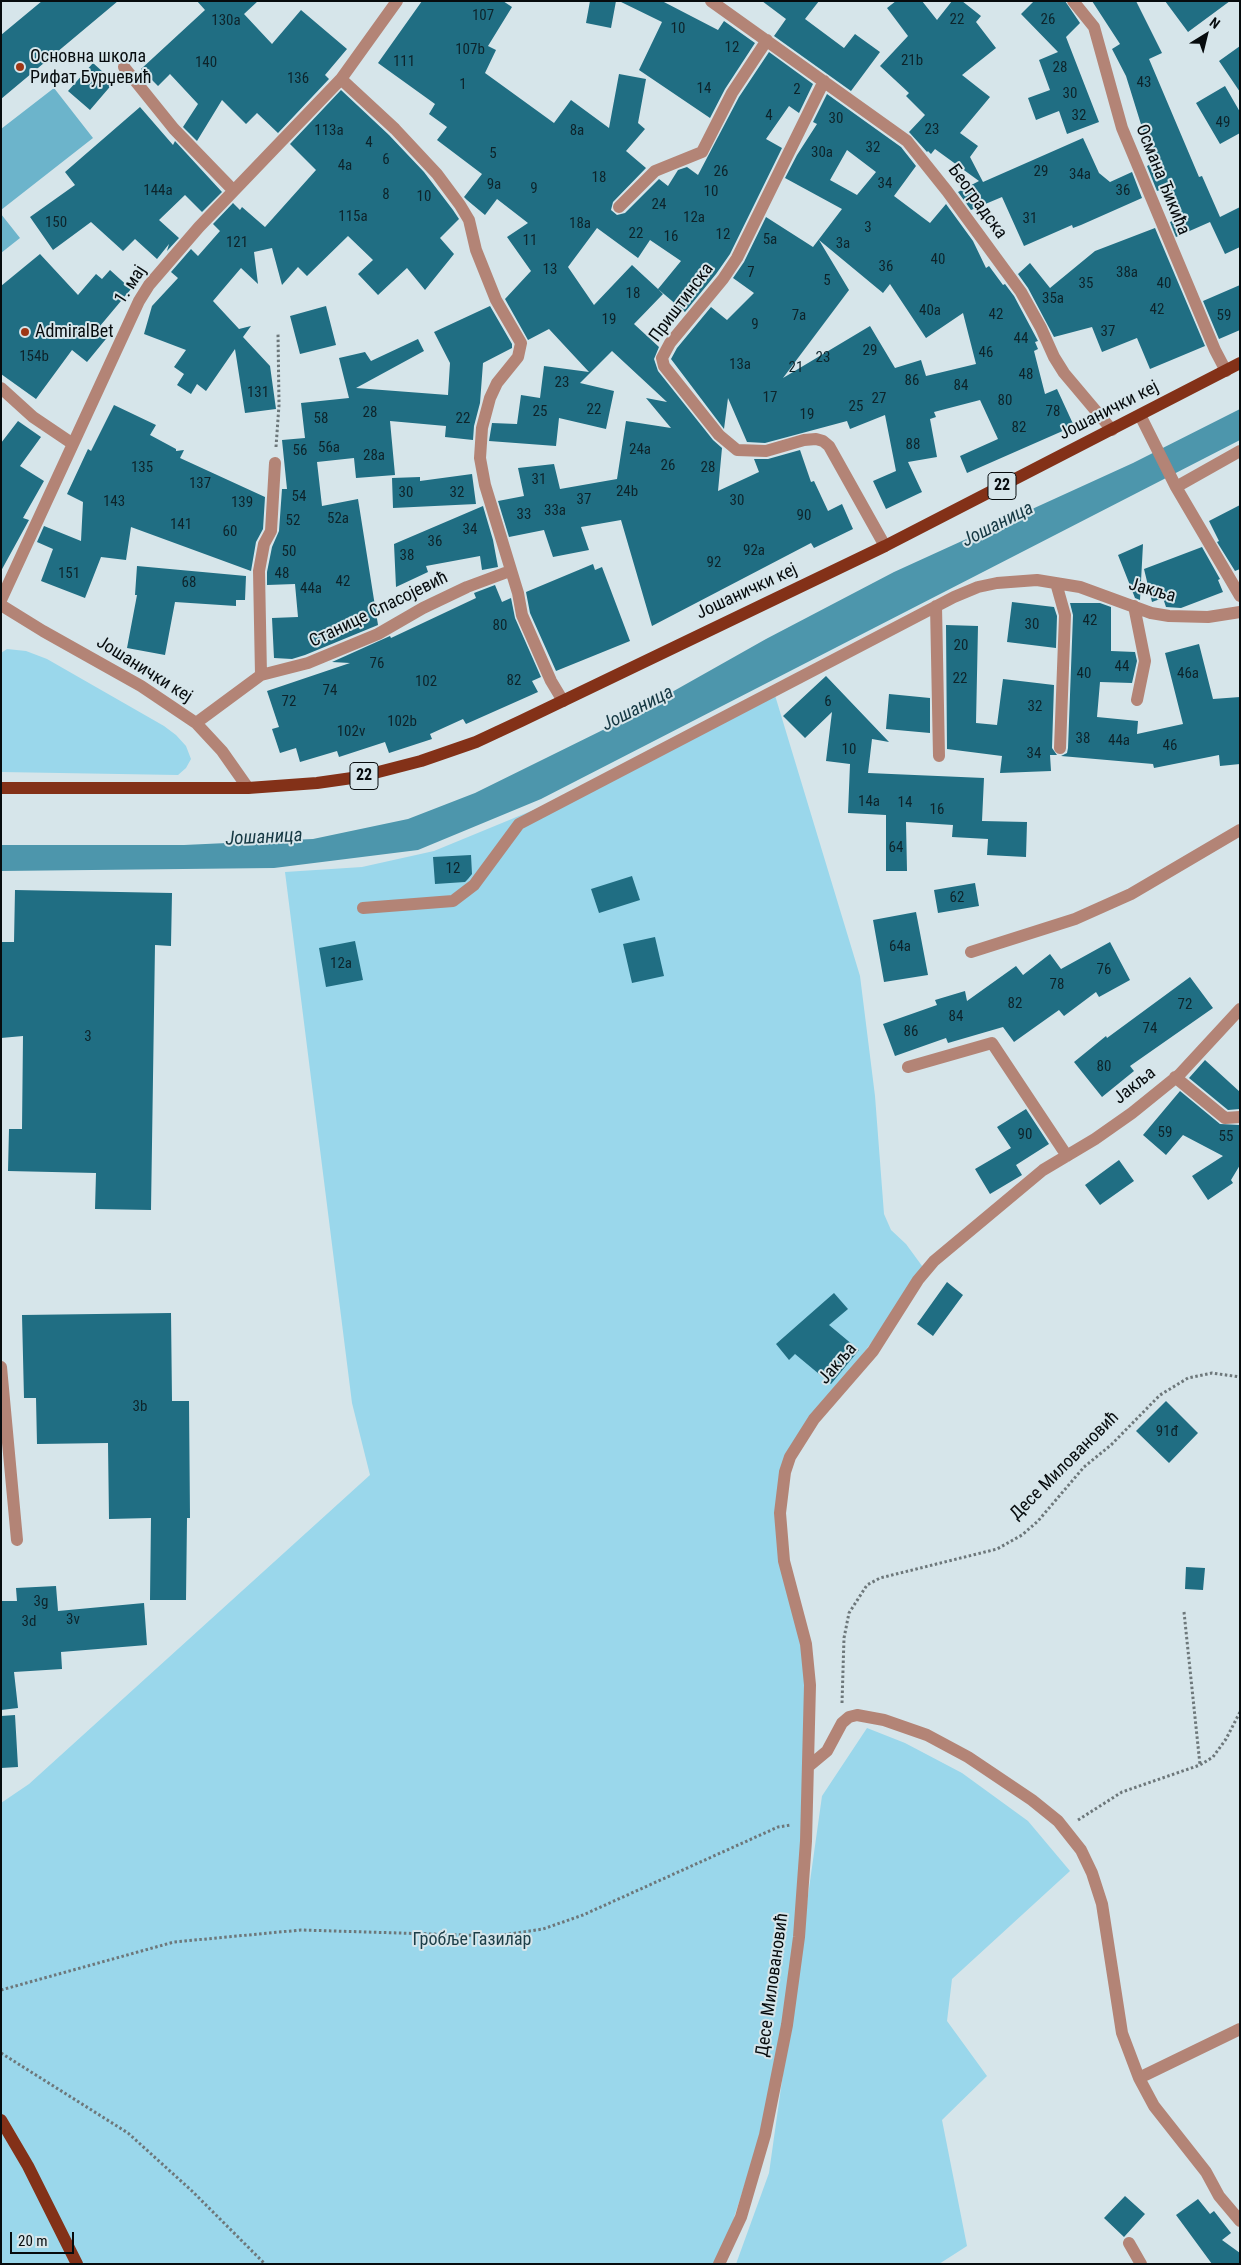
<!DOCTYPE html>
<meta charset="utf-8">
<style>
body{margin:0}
#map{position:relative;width:1241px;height:2265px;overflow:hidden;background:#d6e5ea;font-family:"Roboto Condensed",sans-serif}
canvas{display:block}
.frame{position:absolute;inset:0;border:2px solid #070c0e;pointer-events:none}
.north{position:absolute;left:1181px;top:10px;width:50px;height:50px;-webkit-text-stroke:4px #d6e5ea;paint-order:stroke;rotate:36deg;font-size:14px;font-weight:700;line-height:20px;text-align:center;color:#070c0e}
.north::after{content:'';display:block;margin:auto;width:18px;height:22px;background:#070c0e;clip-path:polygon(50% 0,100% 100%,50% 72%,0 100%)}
.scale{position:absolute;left:10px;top:2232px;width:64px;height:22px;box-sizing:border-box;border:2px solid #070c0e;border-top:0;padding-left:6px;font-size:15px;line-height:18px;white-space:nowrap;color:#070c0e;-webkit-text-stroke:4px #d6e5ea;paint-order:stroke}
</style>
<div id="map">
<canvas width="1241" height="2265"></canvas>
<div class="frame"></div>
<div class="north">N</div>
<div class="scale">20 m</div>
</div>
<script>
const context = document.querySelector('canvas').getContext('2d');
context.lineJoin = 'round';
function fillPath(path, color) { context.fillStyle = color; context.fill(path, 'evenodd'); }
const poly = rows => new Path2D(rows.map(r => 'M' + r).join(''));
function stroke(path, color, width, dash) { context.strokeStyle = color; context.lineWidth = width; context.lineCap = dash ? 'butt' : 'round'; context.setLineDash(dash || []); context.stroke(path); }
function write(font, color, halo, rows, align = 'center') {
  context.font = font + ' "Roboto Condensed",sans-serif'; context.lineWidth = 4; context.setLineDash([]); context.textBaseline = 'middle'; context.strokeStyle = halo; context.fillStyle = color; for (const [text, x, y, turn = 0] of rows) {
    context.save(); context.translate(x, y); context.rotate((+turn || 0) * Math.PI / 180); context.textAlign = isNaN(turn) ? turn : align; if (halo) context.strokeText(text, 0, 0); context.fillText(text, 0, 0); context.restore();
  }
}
fillPath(poly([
 [7,649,26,651,47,659,164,726,176,735,186,746,191,759,186,768,178,775,1,772,1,653],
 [774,692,860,976,875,1096,884,1214,891,1230,906,1244,925,1270,797,1443,780,1513,806,1644,806,1841,775,2091,719,2264,1,2264,1,1803,29,1784,370,1475,352,1403,285,872,362,867,434,851,536,809],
 [867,1728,905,1743,962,1773,1028,1821,1070,1871,952,1979,947,2021,987,2076,942,2120,967,2246,939,2264,736,2264,769,2173,822,1796]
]), '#9ad7eb');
fillPath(poly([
 [54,88,93,138,1,210,1,129],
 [1,214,20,238,1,253]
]), '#6cb4cb');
fillPath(poly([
 [1240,409,1240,440,541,799,418,850,274,868,1,871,1,845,184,845,313,839,408,819,475,793,617,723,766,639,894,572,1133,463]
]), '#4d96ac');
fillPath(poly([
 [42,1,118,1,1,99,1,35],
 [197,1,258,1,244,14,272,44,301,10,347,49,325,75,329,79,278,133,257,113,246,124,222,100,197,141,183,127,198,104,170,74,158,86,141,69,205,10],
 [422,1,503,1,512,7,488,46,496,50,485,73,554,123,571,100,609,128,619,74,646,79,638,123,645,129,626,151,646,168,613,202,611,210,617,215,625,213,659,179,668,186,678,170,687,167,698,175,739,97,769,52,813,84,799,113,789,106,766,139,782,148,730,254,716,274,685,312,658,289,663,294,634,324,659,347,654,359,658,371,713,440,722,448,718,491,759,472,754,459,768,459,800,450,811,482,814,481,828,511,842,504,853,529,814,548,811,543,652,626,621,520,581,527,589,550,553,557,544,530,509,537,498,501,524,496,518,468,554,464,560,489,617,479,626,421,671,428,646,398,667,402,612,351,580,383,614,391,606,429,559,418,556,446,489,441,492,423,517,424,521,395,540,398,544,366,589,372,549,329,528,340,505,299,531,271,507,237,528,223,497,199,485,215,467,200,464,197,482,174,437,140,447,127,429,114,435,104,378,63],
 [597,228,638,258,650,240,681,261,658,289,632,265,594,305,568,267],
 [590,1,616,1,611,28,586,23],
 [619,1,662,1,718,30,724,21,755,43,725,89,710,118,639,70,662,22],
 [762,1,819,1,805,19,844,48,855,34,880,52,851,91,774,36,786,19],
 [896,1,922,1,937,20,952,1,962,1,981,16,976,22,996,48,962,75,990,97,960,133,978,146,970,157,983,182,1083,138,1099,173,1110,182,1132,172,1142,198,1081,225,1073,228,1072,225,1024,246,1002,197,971,210,958,192,979,181,935,149,931,154,928,151,927,152,909,132,925,115,906,96,909,93,880,66,908,36,887,8],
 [1034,1,1065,1,1080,23,1066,37,1099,122,1067,134,1059,111,1036,120,1028,98,1050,90,1039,60,1058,52,1021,14],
 [1092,1,1136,1,1162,53,1149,59,1199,177,1202,176,1220,217,1240,207,1240,247,1225,254,1210,222,1176,237,1170,222,1181,217,1168,187,1157,191,1147,166,1153,163,1126,76,1112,49,1120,44],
 [1165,1,1230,1,1188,32],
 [1240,46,1240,92,1219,61],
 [93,63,114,82,90,110,68,91],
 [1225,86,1240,112,1240,133,1220,144,1196,103],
 [341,90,389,135,424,172,453,210,459,219,440,238,454,254,425,290,407,268,378,295,358,274,373,260,348,236,307,276,298,267,282,285,272,248,254,252,258,284,241,268,213,301,239,329,251,326,243,337,270,366,276,409,245,413,235,349,206,391,197,384,191,394,177,385,184,374,174,367,186,350,144,334,152,306,178,278,171,272,191,249,198,256,220,231,213,224,233,203,240,210,242,207,265,227,316,170,290,144],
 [827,94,901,147,916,166,894,196,930,223,946,204,973,241,986,268,989,266,1003,285,1005,284,1014,296,1038,341,1035,342,1038,349,1034,351,1045,394,1057,389,1074,426,967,473,960,456,998,439,980,400,934,412,936,417,930,419,937,457,908,462,922,492,886,509,873,481,896,471,885,415,850,429,847,421,765,443,747,442,728,398,724,429,671,359,677,348,711,307,727,320,754,293,733,278,744,262,766,217,813,247,842,209,785,178,797,155,817,124,813,122],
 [847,150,876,172,857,195,830,180],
 [819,240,883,293,890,284,926,338,963,313,976,364,926,376,921,360,895,368,870,326,783,378,849,290],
 [140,107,173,145,175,141,222,192,202,212,185,195,159,220,179,238,167,251,169,244,157,259,135,239,123,251,91,222,53,250,30,217,75,185,65,172],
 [1155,228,1205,346,1150,369,1137,338,1102,352,1092,327,1054,337,1028,288,1018,274,1030,263,1050,288,1095,251],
 [40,254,78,295,96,274,102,279,110,270,131,289,100,326,110,334,87,362,72,350,36,399,1,374,1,286],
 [1240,285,1240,330,1219,339,1203,301],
 [326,306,336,345,300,354,290,316],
 [490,306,512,344,512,348,483,363,480,403,474,426,473,440,445,437,446,426,390,421,395,475,356,478,354,458,317,462,322,506,358,499,378,625,305,655,292,659,274,658,272,618,298,617,295,584,267,585,267,572,272,547,279,531,282,489,287,489,282,440,305,438,301,403,349,398,339,358,365,352,371,361,418,339,424,351,356,388,448,395,450,363,434,332],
 [114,405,156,425,150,435,176,449,176,451,184,450,180,458,265,497,263,529,256,542,251,571,131,527,126,560,101,557,85,598,41,581,53,549,37,542,44,526,81,541,83,502,67,494,88,449,91,451],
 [18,421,41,437,20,466,44,481,23,518,29,520,1,571,1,443],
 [472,474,476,504,393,508,392,478,420,477,420,481],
 [1240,505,1240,569,1235,571,1217,542,1219,541,1209,521],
 [483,506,493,540,498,567,482,570,480,556,426,566,428,572,396,587,394,544],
 [1143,544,1140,600,1135,598,1118,555],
 [1202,547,1220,579,1218,580,1223,592,1181,608,1166,607,1163,598,1152,602,1144,569],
 [593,564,595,570,602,567,630,641,556,671,530,613,526,592],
 [137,566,246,576,245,600,236,600,236,606,175,602,165,655,127,648,137,595,135,595],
 [495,585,502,602,511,598,515,618,541,677,532,681,538,692,466,724,463,719,430,734,432,739,389,753,385,742,339,757,337,751,300,762,296,748,280,753,272,729,279,727,267,691,350,663,332,662,390,636,391,638,476,598,474,593],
 [1012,602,1054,607,1057,616,1056,648,1007,642],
 [1070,603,1100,603,1111,607,1111,651,1135,652,1137,661,1132,683,1100,682,1097,717,1138,721,1137,734,1183,724,1165,653,1199,644,1213,699,1240,697,1240,764,1220,766,1219,755,1154,768,1153,764,1061,756,1067,753,1068,748,1073,615],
 [946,625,978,626,976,723,997,725,1003,679,1054,685,1052,748,1057,755,1050,755,1051,771,1000,773,1002,756,947,749],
 [826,676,889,742,872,739,868,773,984,778,982,821,1027,822,1026,857,987,855,988,839,952,837,953,825,906,822,907,871,886,871,886,815,848,813,850,764,826,761,832,712,805,738,783,716],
 [889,694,930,698,930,733,886,729],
 [471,855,472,874,468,879,465,882,435,884,433,857],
 [632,876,640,900,599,913,591,889],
 [975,883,979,906,938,913,934,890],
 [15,890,172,893,171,946,155,945,151,1210,95,1209,96,1173,8,1171,9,1129,22,1129,23,1036,1,1038,1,942,14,942],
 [916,912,928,975,884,982,873,920],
 [655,937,664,976,632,983,623,944],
 [355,941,363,980,326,987,319,948],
 [1110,942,1130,980,1099,997,1096,992,1064,1016,1059,1010,1014,1042,1003,1027,948,1043,946,1038,895,1056,883,1024,937,1005,935,1000,965,991,967,1001,1016,966,1023,975,1050,954,1061,969],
 [1190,977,1213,1008,1130,1066,1134,1071,1102,1097,1074,1062,1106,1036,1107,1038],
 [1205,1060,1240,1092,1240,1109,1228,1110,1189,1078],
 [1180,1091,1220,1124,1240,1125,1240,1165,1231,1180,1233,1183,1208,1200,1192,1176,1223,1156,1183,1135,1166,1155,1143,1135],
 [1026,1109,1049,1144,1016,1165,1022,1175,990,1194,975,1169,1011,1148,997,1127],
 [1119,1160,1134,1181,1100,1205,1085,1185],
 [947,1282,963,1295,933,1336,917,1324],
 [834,1293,848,1309,829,1325,859,1350,831,1384,795,1354,789,1360,776,1344],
 [171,1313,172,1401,189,1401,190,1518,187,1518,186,1600,150,1600,151,1518,109,1519,108,1443,37,1444,36,1398,24,1398,22,1315],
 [1166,1401,1198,1433,1169,1463,1136,1431],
 [1186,1567,1205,1568,1203,1590,1185,1589],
 [56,1586,58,1611,144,1603,147,1645,61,1652,62,1669,14,1672,18,1708,1,1710,1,1601,17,1601,16,1588],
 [15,1715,18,1767,1,1768,1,1716],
 [1125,2196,1145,2214,1124,2237,1104,2218],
 [1198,2199,1210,2214,1214,2211,1231,2233,1222,2240,1240,2253,1240,2264,1212,2264,1176,2215]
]), '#206e83');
stroke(poly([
 [276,447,279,405,278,333],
 [1184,1612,1200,1765],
 [842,1703,844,1638,849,1613,867,1585,880,1578,997,1549,1022,1535,1038,1521,1084,1467,1111,1445,1160,1395,1188,1378,1212,1373,1240,1377],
 [1078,1820,1122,1792,1200,1765,1213,1757,1226,1739,1240,1712],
 [1,1990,174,1942,301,1930,497,1936,543,1929,583,1915,778,1827,791,1825],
 [1,2053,128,2133,192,2191,265,2264]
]), '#6d777a', 3, [2.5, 2.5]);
stroke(poly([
 [711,1,907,141,947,191,1021,292,1041,328,1054,357,1064,373,1112,430],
 [1073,1,1094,27,1122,128,1215,350,1226,371],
 [124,67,174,129,233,190],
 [341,79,395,129,437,174,460,205,469,220,476,250,496,300,521,343,518,357,497,383,490,398,482,428,480,458,485,485,518,593,522,615,551,681,563,701],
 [824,81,737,258,723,279,670,343,662,358,664,366,719,435,737,450,766,451,804,440,816,439,823,441,829,446,885,546],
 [619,207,655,171,702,152,732,93,767,40],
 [1,388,33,417,73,444],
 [1140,415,1176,487,1240,596],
 [1176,487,1240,451],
 [1056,583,1065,615,1060,748],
 [1,600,139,301,149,285,199,227,341,79,397,1],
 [1,605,43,631,141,686,196,723,222,751,248,788],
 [936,606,939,756],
 [1134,606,1145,661,1137,700],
 [261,675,259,571,264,544,271,531,275,463],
 [196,723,261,675,308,663,378,634,423,608,467,587,510,571],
 [363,908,453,901,474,885,519,824,954,597,978,587,997,583,1037,580,1080,587,1151,613,1169,616,1208,617,1240,612],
 [971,952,1075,919,1131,894,1240,830],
 [908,1067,992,1043,1067,1156],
 [1175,1077,1225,1118,1240,1117],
 [1,1367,17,1540],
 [809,1766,827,1751,842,1723,849,1717,857,1715,884,1720,927,1735,968,1757,1032,1800,1058,1821,1081,1850,1092,1873,1102,1904,1122,2033,1139,2078,1154,2106,1206,2172,1219,2196,1240,2221],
 [1139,2078,1240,2029],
 [1129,2243,1141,2264],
 [719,2264,741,2217,765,2135,787,2025,799,1937,806,1841,810,1685,806,1644,784,1561,780,1513,785,1472,790,1457,814,1419,873,1351,918,1280,934,1261,1043,1170,1095,1139,1132,1113,1179,1075,1240,1009]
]), '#b38476', 12);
stroke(poly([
 [1,788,248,788,317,783,359,777,421,761,476,742,521,721,885,546,1240,363],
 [1,2120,28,2166,77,2264]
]), '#833118', 12);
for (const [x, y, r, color] of [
 [20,67,5,"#9e3716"],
 [25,332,5,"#9e3716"]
]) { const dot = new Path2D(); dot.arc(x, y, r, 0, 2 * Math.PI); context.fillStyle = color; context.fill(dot); stroke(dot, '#d6e5ea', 2); }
write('15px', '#0d242b', null, [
 ["107",483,16],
 ["22",957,20],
 ["26",1048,20],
 ["130a",226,21],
 ["10",678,29],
 ["12",732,48],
 ["107b",470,50],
 ["21b",912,61],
 ["111",404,62],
 ["140",206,63],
 ["28",1060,68],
 ["136",298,79],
 ["43",1144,83],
 ["1",463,85],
 ["14",704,89],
 ["2",797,90],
 ["30",1070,94],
 ["4",769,116],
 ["32",1079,116],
 ["30",836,119],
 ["49",1223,123],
 ["23",932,130],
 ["113a",329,131],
 ["8a",577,131],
 ["4",369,143],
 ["32",873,148],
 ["30a",822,153],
 ["5",493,154],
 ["6",386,160],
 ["4a",345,166],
 ["26",721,172],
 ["29",1041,172],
 ["34a",1080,175],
 ["18",599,178],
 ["34",885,184],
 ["9a",494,185],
 ["9",534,189],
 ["144a",158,191],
 ["36",1123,191],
 ["10",711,192],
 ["8",386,195],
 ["10",424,197],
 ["24",659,205],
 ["115a",353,217],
 ["12a",694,218],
 ["31",1030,219],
 ["150",56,223],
 ["18a",580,224],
 ["3",868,228],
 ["22",636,234],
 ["12",723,235],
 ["16",671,237],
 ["5a",770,240],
 ["11",530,241],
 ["121",237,243],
 ["3a",843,244],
 ["40",938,260],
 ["36",886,267],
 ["13",550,270],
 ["7",751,273],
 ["38a",1127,273],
 ["5",827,281],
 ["35",1086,284],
 ["40",1164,284],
 ["18",633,294],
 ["35a",1053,299],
 ["42",1157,310],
 ["40a",930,311],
 ["42",996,315],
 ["7a",799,316],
 ["59",1224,316],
 ["19",609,320],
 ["9",755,325],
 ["37",1108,332],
 ["44",1021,339],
 ["29",870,351],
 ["46",986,353],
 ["154b",34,357],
 ["23",823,358],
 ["13a",740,365],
 ["21",796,368],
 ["48",1026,375],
 ["86",912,381],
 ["23",562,383],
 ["84",961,386],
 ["131",258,393],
 ["17",770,398],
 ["27",879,399],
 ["80",1005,401],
 ["25",856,407],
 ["22",594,410],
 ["25",540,412],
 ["78",1053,412],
 ["28",370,413],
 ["19",807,415],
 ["58",321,419],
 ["22",463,419],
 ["82",1019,428],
 ["88",913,445],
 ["56a",329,448],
 ["24a",640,450],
 ["56",300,451],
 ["28a",374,456],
 ["26",668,466],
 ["135",142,468],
 ["28",708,468],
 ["31",539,480],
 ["137",200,484],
 ["24b",627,492],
 ["30",406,493],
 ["32",457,493],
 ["54",299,497],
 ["37",584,500],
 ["30",737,501],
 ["143",114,502],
 ["139",242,503],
 ["33a",555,511],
 ["33",524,515],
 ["90",804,516],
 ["52a",338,519],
 ["52",293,521],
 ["141",181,525],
 ["34",470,530],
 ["60",230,532],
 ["36",435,542],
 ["92a",754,551],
 ["50",289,552],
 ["38",407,556],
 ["92",714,563],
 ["151",69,574],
 ["48",282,574],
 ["42",343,582],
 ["68",189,583],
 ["44a",311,589],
 ["42",1090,621],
 ["30",1032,625],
 ["80",500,626],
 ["20",961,646],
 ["76",377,664],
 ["44",1122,667],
 ["40",1084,674],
 ["46a",1188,674],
 ["22",960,679],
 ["82",514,681],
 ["102",426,682],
 ["74",330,691],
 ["72",289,702],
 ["6",828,702],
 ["32",1035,707],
 ["102b",402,722],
 ["102v",351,732],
 ["38",1083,739],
 ["44a",1119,741],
 ["46",1170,746],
 ["10",849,750],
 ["34",1034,754],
 ["14a",869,802],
 ["14",905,803],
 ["16",937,810],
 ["64",896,848],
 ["12",453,869],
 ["62",957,898],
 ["64a",900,947],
 ["12a",341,964],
 ["76",1104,970],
 ["78",1057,985],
 ["82",1015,1004],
 ["72",1185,1005],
 ["84",956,1017],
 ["74",1150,1029],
 ["86",911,1032],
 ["3",88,1037],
 ["80",1104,1067],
 ["59",1165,1133],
 ["90",1025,1135],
 ["55",1226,1137],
 ["3b",140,1407],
 ["91đ",1167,1432],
 ["3g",41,1602],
 ["3v",73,1620],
 ["3d",29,1622]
]);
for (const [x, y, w] of [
 [1002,486,28],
 [364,776,28]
]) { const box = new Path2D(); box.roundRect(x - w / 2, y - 13.5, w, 27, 4); context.fillStyle = '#d6e5ea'; context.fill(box); stroke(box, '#070c0e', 1); }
write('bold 16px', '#070c0e', null, [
 ["22",1002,486],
 ["22",364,776]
]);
write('18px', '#070c0e', '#d6e5ea', [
 ["Основна школа",30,57],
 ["Рифат Бурџевић",30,78],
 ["AdmiralBet",35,332]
], 'left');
write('18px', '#070c0e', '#d6e5ea', [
 ["Османа Ђикића",1162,180,68],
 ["Београдска",977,202,54],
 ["1. мај",131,285,-57],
 ["Приштинска",682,303,-53],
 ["Јошанички кеј",1109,411,-27],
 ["Јакља",1152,591,16],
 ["Јошанички кеј",747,592,-25],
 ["Станице Спасојевић",379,610,-26],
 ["Јошанички кеј",144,670,32],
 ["Јакља",1135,1086,-39],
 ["Јакља",838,1364,-49],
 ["Десе Миловановић",1065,1466,-45],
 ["Десе Миловановић",773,1985,-82]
]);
write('18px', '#1b3e48', '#d6e5ea', [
 ["Гробље Газилар",472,1940]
]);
write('italic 19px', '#153843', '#d6e5ea', [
 ["Јошаница",998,525,-27],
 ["Јошаница",638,709,-27],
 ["Јошаница",264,838,-3]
]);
</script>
